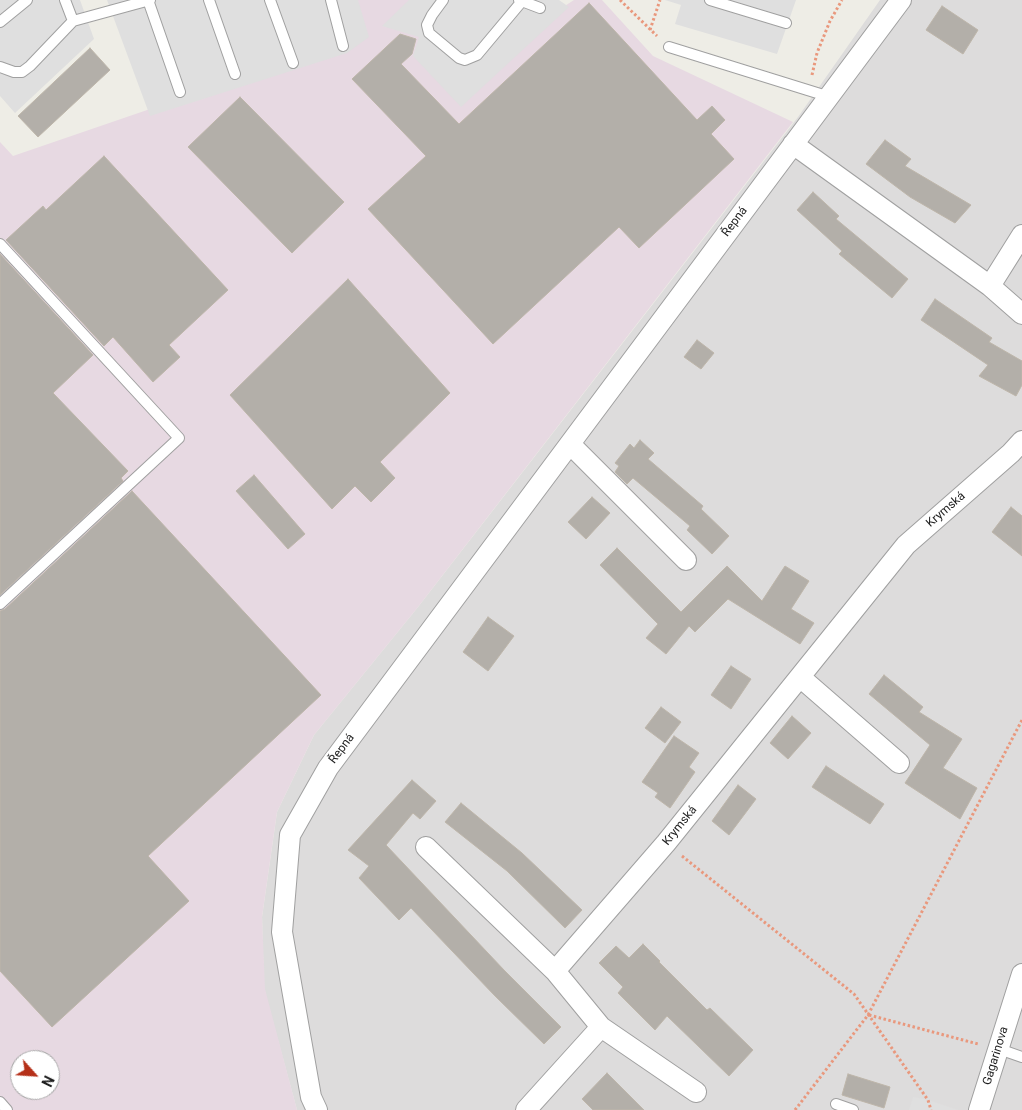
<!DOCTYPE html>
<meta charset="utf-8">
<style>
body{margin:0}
#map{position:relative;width:1022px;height:1110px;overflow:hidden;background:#eeede6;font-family:Roboto,sans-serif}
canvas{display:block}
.north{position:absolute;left:10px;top:1050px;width:50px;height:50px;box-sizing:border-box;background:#fff;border:1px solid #a5a5a5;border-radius:50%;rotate:116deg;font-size:14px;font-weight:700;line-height:20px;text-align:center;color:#1f1f1f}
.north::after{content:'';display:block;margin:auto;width:18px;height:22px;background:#b53019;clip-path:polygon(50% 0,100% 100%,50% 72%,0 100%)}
</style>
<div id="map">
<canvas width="1022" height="1110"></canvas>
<div class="north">N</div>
</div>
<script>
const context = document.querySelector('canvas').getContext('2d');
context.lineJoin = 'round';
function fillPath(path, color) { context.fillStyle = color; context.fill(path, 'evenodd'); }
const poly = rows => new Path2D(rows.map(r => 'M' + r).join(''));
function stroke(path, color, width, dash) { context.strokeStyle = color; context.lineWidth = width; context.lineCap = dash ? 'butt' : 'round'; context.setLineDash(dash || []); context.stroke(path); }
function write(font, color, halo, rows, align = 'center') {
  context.font = font + ' Roboto,sans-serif'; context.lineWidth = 4; context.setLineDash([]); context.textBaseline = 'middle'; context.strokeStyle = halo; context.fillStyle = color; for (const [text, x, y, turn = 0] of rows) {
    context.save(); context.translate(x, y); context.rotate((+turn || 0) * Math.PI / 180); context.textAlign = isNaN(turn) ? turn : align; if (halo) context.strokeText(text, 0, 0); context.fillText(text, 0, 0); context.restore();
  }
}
fillPath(poly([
 [880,0,1022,0,1022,1110,297,1110,264,989,262,917,277,812,314,735,418,607,798,117]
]), '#dddcdc');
fillPath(poly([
 [355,0,448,0,540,22,574,0,602,0,653,56,793,122,418,607,314,735,277,812,262,917,265,989,297,1110,0,1110,0,142,13,156,363,36],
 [20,1060,50,1060,50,1090,20,1090]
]), '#e7d9e2');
fillPath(poly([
 [0,0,80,0,94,39,15,113,0,96],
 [107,0,358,0,369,37,347,53,150,116],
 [409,0,559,0,569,7,461,107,413,56,419,37,382,26],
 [665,0,796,0,777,54,675,24,681,5],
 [913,1097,928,1100,958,1110,909,1110]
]), '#dfdfdf');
const building = poly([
 [589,3,697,120,712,106,725,120,711,134,734,159,639,248,619,227,493,344,368,209,426,156,352,79,400,34,416,39,412,54,401,64,459,124,589,3],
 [942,6,978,30,963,54,926,30,942,6],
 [90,48,110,70,38,137,18,116,90,48],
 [240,97,344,202,292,253,188,147,240,97],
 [885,140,911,159,905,166,971,205,955,223,910,197,866,164,885,140],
 [104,156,228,290,169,345,180,357,153,382,113,337,104,346,6,240,43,206,46,210,104,156],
 [813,192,839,216,836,219,908,279,892,298,839,254,842,251,797,210,813,192],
 [0,254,93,355,53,393,128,471,121,478,123,481,0,595,0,254],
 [348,279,450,393,380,462,395,478,371,502,355,486,332,509,230,395,348,279],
 [935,299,992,338,989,342,1022,361,1022,385,1016,396,979,376,988,365,921,320,935,299],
 [697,340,714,353,701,369,684,357,697,340],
 [640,440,654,453,648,459,703,506,701,509,729,536,712,554,687,530,690,526,633,478,627,484,615,472,619,466,615,463,630,444,634,448,640,440],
 [254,475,305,534,288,549,236,491,254,475],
 [132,491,321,695,148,856,189,901,52,1027,0,971,0,611,5,609,132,491],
 [592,497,610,513,586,539,568,522,592,497],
 [1011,507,1022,516,1022,556,992,532,1011,507],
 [617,548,681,612,727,566,762,601,785,566,809,581,791,609,814,623,800,644,728,599,695,632,689,626,666,654,646,638,658,624,600,565,617,548],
 [488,617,514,636,488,671,463,652,488,617],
 [731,666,751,679,731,709,711,695,731,666],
 [884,675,923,707,919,712,962,739,943,768,977,788,960,819,905,783,930,745,869,694,884,675],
 [661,707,681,722,665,743,645,728,661,707],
 [792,716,811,733,788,759,770,743,792,716],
 [674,736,699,753,689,767,695,772,670,808,655,797,658,793,642,782,674,736],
 [826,766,884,804,870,824,812,787,826,766],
 [412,780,436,801,420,819,413,813,386,845,504,970,561,1027,544,1044,495,996,411,908,399,920,359,878,369,866,348,850,412,780],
 [738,785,756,799,729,835,712,821,738,785],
 [461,803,522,853,582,910,565,928,507,871,445,822,461,803],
 [643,944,660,961,659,962,707,1010,710,1008,753,1050,729,1076,667,1016,655,1030,618,993,623,987,599,963,616,946,629,958,643,944],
 [607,1073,644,1110,593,1110,582,1099,607,1073],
 [848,1074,890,1087,884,1108,842,1095,848,1074]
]);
fillPath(building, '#b3afa9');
stroke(building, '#beb6aa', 1);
const lane = poly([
 [65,0,73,21],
 [148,0,180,92],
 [209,0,235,74],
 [270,0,293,63],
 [331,0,343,46],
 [443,0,432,15,427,25,429,33,459,58,465,60,477,55,523,0],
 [519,0,540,8],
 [710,0,786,23],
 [0,22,27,0],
 [669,47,830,97],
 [0,67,14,72,22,72,30,66,73,21,150,0],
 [0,244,179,438,0,604],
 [999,1049,1022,1057],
 [0,1102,7,1110],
 [836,1104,853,1110]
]);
const street = poly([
 [793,144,990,286],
 [1022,235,990,286,1022,314],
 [570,444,686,560],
 [800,677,899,763],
 [426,847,555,971],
 [601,1027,696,1092],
 [317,1110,311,1097,282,932,290,835,328,768,901,0],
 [526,1110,601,1027,555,971,666,843,906,545,1011,453,1022,441],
 [979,1110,1022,974]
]);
stroke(lane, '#a0a0a0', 12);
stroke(street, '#a0a0a0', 22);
stroke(poly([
 [620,0,657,36],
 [650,30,660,0],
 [812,75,817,53,830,21,842,0],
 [682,856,854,994,928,1100,931,1110],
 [869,1015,978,1044],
 [795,1110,868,1015,1022,720]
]), '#e9987d', 3, [2.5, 2.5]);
stroke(lane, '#fff', 10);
stroke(street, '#fff', 20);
write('12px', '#1f1f1f', '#fff', [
 ["Řepná",735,222,-53],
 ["Krymská",946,510,-41],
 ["Řepná",342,749,-53],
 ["Krymská",680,826,-51],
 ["Gagarinova",996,1056,-73]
]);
</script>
